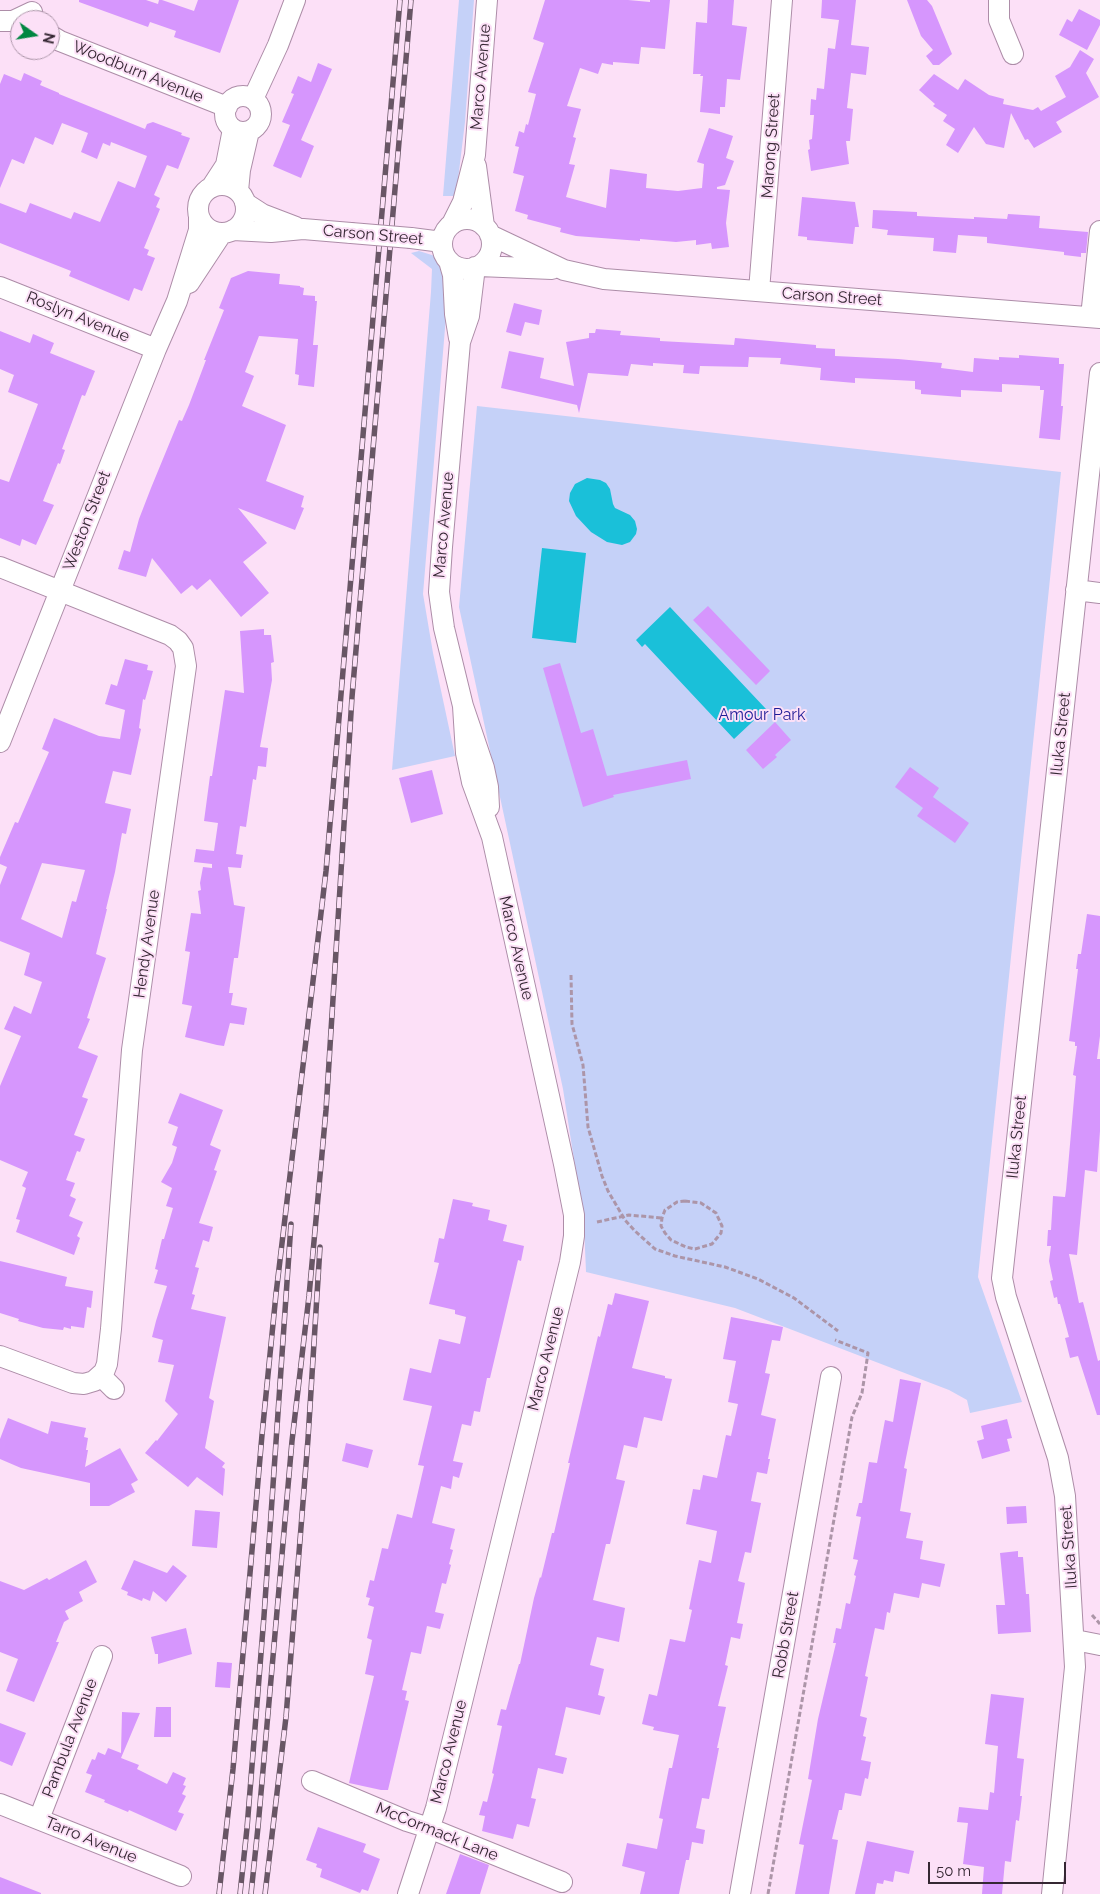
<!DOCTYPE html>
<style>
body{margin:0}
#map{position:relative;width:1100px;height:1894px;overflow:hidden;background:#fce0f7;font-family:Raleway,sans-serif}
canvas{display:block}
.north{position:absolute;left:10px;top:10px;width:50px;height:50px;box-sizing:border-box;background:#fce0f7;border:1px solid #ac96a9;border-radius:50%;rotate:103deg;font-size:14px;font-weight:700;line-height:20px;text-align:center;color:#352733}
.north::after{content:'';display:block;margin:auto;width:18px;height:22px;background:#008641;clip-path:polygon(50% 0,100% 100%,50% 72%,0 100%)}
.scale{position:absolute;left:928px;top:1862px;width:138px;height:22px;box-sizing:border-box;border:2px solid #352733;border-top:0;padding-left:6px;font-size:15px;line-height:18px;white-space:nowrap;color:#352733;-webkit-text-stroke:4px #fce0f7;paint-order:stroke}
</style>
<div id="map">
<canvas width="1100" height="1894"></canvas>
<div class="north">N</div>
<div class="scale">50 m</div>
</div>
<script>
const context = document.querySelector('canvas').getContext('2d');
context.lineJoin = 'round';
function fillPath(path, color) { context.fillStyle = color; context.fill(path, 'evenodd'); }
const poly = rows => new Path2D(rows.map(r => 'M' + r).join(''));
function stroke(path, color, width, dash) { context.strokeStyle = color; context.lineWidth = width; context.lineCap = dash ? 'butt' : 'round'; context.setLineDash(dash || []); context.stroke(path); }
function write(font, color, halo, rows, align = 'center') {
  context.font = font + ' Raleway,sans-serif'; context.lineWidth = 4; context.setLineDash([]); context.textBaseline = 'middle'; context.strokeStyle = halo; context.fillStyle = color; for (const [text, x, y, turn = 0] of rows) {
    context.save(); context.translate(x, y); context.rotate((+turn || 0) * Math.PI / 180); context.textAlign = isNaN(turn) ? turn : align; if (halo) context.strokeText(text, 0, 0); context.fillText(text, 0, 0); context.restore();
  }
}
fillPath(poly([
 [459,0,474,0,465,122,456,196,443,196],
 [419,251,435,256,444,268,449,280,423,594,433,653,455,756,392,770,431,292,432,269,411,253],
 [477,406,1061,472,978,1277,1022,1402,970,1413,967,1400,949,1390,735,1308,586,1272,584,1224,563,1089,459,607]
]), '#c5d1f8');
fillPath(poly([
 [587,478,600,480,606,483,610,489,613,504,615,508,630,515,635,521,637,529,636,534,630,542,622,545,607,542,591,532,576,516,569,501,570,493,575,484],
 [542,548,586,553,576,643,532,638],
 [670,607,766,709,734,739,645,644,642,647,636,640]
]), '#1ac0d9');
fillPath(poly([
 [79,0,146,0,158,4,159,0,162,0,194,11,198,0,239,0,220,53,174,37,176,31,150,22,148,27,79,2],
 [545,0,628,0,650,2,650,0,670,0,665,49,641,47,639,64,613,62,613,65,602,63,598,74,580,68,567,106,581,109,573,137,576,138,569,164,575,165,566,197,606,208,610,169,647,174,646,188,678,191,702,188,704,164,697,162,709,128,733,136,726,158,734,161,725,185,717,187,717,189,730,190,726,223,729,247,712,249,711,243,696,245,696,240,676,242,640,239,640,241,576,236,560,232,561,228,527,219,528,215,515,211,524,176,513,173,519,147,515,146,519,131,524,133,526,124,528,125,536,94,528,92,544,43,533,39],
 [708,0,734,0,732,25,747,27,740,80,727,79,725,107,720,107,720,114,700,112,703,76,700,76,701,74,693,74,696,22,707,23],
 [822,0,856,0,851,45,869,47,866,75,851,73,847,108,853,109,850,141,846,141,849,164,811,171,808,150,810,149,809,140,812,139,814,115,810,115,811,99,816,100,817,88,824,89,828,48,835,49,839,20,821,18],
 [907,0,927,0,932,6,952,54,939,65,933,65,926,56,933,50,921,36],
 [1079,9,1100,20,1100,25,1087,50,1059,35,1067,19,1072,22],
 [1080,50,1094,59,1086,73,1099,97,1056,122,1062,132,1034,148,1028,139,1025,140,1011,113,1004,148,986,144,974,127,958,153,946,145,955,129,943,121,947,115,933,106,935,104,919,90,934,74,958,90,965,79,989,95,1004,99,1003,104,1033,110,1038,107,1041,111,1066,97,1055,76,1070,67],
 [318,63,332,69,301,140,314,146,301,178,273,166,290,125,282,122,294,94,291,93,298,76,311,82],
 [24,73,42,81,40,85,59,93,59,94,145,129,147,124,153,122,182,133,181,135,190,138,178,169,167,165,154,195,160,198,156,207,160,209,144,248,149,250,147,255,155,258,142,291,134,288,129,301,69,276,71,271,0,243,0,203,26,213,30,203,71,219,74,212,100,222,118,181,135,188,147,156,111,142,110,146,103,143,97,159,81,152,88,133,62,123,53,145,35,137,24,164,12,159,0,188,0,84,4,74,21,81],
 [802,197,855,202,859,227,855,227,853,244,807,240,807,237,798,236],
 [873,210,917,212,917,216,974,219,974,217,1007,219,1008,214,1040,216,1039,228,1088,232,1086,253,1081,253,1081,257,1064,255,1064,252,987,243,987,237,958,235,956,253,933,251,934,238,887,235,888,230,872,228],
 [248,271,280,274,279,284,300,286,300,287,304,288,303,295,315,296,315,301,317,301,313,345,318,345,314,387,298,385,299,375,295,374,298,339,259,336,245,372,254,376,242,406,286,425,266,481,304,496,301,507,304,508,295,530,238,508,267,543,243,562,269,593,241,617,210,579,197,590,192,585,181,594,152,558,146,577,118,569,124,550,130,552,139,519,151,488,179,420,182,421,189,405,206,360,204,360,224,310,219,308,231,278],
 [514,303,542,310,539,325,525,322,521,336,506,332],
 [596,329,621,331,620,335,660,338,660,341,734,345,735,338,816,345,816,348,835,349,835,356,898,359,942,363,941,368,973,372,974,358,999,360,999,357,1019,358,1019,355,1059,358,1059,364,1064,364,1061,406,1063,406,1060,440,1039,438,1044,390,1040,390,1040,386,1002,384,1002,392,961,390,961,397,921,394,921,390,915,389,915,381,855,378,855,383,820,380,821,368,780,364,781,358,749,357,748,367,700,366,699,374,683,373,684,365,653,363,653,366,631,364,628,376,588,373,579,413,577,405,501,388,509,351,544,358,540,378,574,386,566,342,589,338,589,333,595,333],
 [0,331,30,343,33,334,54,343,50,353,95,371,85,396,82,395,62,449,65,450,60,464,58,463,43,501,54,505,36,545,22,539,20,546,0,538,0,479,9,482,38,404,8,392,14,375,0,369],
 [708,606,770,671,756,685,693,620],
 [264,629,264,635,271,635,274,662,271,663,272,680,260,747,268,748,266,767,258,766,256,780,253,779,246,827,240,826,236,854,243,855,241,868,228,867,234,905,245,907,238,958,234,958,229,993,233,993,231,1005,247,1008,244,1025,230,1023,224,1046,217,1045,185,1037,192,1006,182,1004,190,952,185,951,191,913,201,914,198,891,201,890,200,883,203,867,212,868,212,864,194,862,196,849,214,851,218,823,204,821,210,776,212,776,225,690,244,693,240,631],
 [125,659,148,665,147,670,153,671,145,700,143,699,139,728,141,729,131,775,113,771,105,803,131,809,126,834,122,833,115,872,106,909,107,909,96,954,106,958,87,1018,90,1019,78,1048,98,1056,82,1097,88,1099,74,1135,85,1139,80,1152,77,1151,66,1180,75,1183,70,1196,76,1199,69,1216,83,1222,77,1236,80,1238,74,1255,16,1232,20,1220,16,1219,26,1188,22,1186,28,1172,0,1160,0,1086,21,1036,4,1029,14,1006,31,1014,42,982,24,975,30,953,0,941,0,885,7,867,0,864,0,857,15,822,18,823,49,752,42,749,54,718,99,736,120,739,125,710,105,704,111,684,117,686],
 [42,863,85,870,76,902,72,901,62,938,21,919],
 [560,663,581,733,593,729,607,776,687,760,691,779,613,795,614,797,583,807,543,668],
 [775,722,791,740,775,755,777,757,763,769,746,750],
 [910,767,939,788,933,797,969,823,955,843,917,816,923,808,895,787],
 [432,770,443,814,411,823,399,778],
 [1087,914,1100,916,1100,1036,1097,1059,1100,1059,1100,1131,1097,1172,1085,1170,1077,1255,1069,1254,1079,1303,1083,1302,1098,1361,1100,1360,1100,1415,1097,1415,1078,1356,1070,1358,1065,1338,1069,1337,1060,1304,1058,1304,1057,1297,1054,1298,1050,1281,1053,1280,1049,1261,1051,1246,1047,1246,1048,1230,1051,1230,1053,1196,1065,1197,1066,1190,1076,1076,1073,1075,1077,1046,1075,1046,1075,1042,1069,1041,1078,969,1076,969,1078,954,1081,954],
 [180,1093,223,1110,210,1145,221,1150,214,1170,217,1171,199,1223,213,1227,209,1242,203,1240,195,1267,199,1268,192,1294,195,1295,191,1309,226,1317,209,1398,214,1401,205,1448,225,1463,222,1467,225,1469,223,1496,197,1477,188,1487,145,1453,156,1440,157,1441,178,1414,165,1401,174,1365,158,1362,163,1340,152,1337,156,1321,167,1286,154,1283,158,1270,155,1269,162,1239,164,1239,173,1208,166,1206,172,1188,161,1182,172,1163,177,1147,172,1145,178,1127,168,1123],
 [453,1199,473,1203,472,1206,490,1210,488,1220,507,1225,503,1241,524,1246,521,1261,518,1260,490,1378,487,1378,480,1412,474,1411,471,1426,462,1424,453,1461,463,1463,459,1478,453,1476,451,1489,441,1486,432,1523,455,1529,450,1549,453,1550,449,1564,451,1565,446,1584,442,1583,435,1612,444,1614,440,1629,427,1626,421,1654,411,1652,402,1690,407,1691,405,1700,409,1701,388,1790,381,1790,349,1783,374,1676,365,1674,372,1640,367,1638,374,1607,368,1605,370,1598,366,1597,370,1580,374,1581,382,1548,388,1549,397,1514,412,1518,424,1466,418,1465,432,1406,403,1400,410,1368,431,1373,439,1339,460,1344,466,1317,455,1314,455,1310,429,1304,439,1263,434,1262,439,1238,444,1239],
 [0,1261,67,1277,65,1286,93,1291,91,1308,87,1307,84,1328,71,1326,71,1329,64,1327,63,1330,43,1328,18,1321,19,1319,0,1313],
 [615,1293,649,1301,632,1368,665,1376,665,1378,672,1379,662,1421,644,1417,637,1448,624,1445,616,1479,625,1481,610,1544,606,1544,593,1600,625,1608,619,1642,597,1637,590,1665,604,1669,598,1695,605,1697,600,1715,566,1707,555,1755,567,1758,563,1774,538,1768,531,1798,536,1799,529,1827,517,1824,513,1839,482,1831,485,1816,479,1815,483,1801,487,1802,494,1774,492,1773,502,1726,497,1725,501,1709,506,1710,519,1664,520,1664,534,1598,540,1577,541,1578,552,1533,554,1533,570,1463,568,1463,598,1336,600,1337,608,1304,612,1305],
 [731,1317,783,1327,780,1341,772,1340,765,1373,770,1374,761,1415,776,1419,768,1459,770,1459,767,1474,757,1472,751,1501,761,1503,751,1553,745,1552,738,1581,745,1583,737,1623,743,1624,740,1639,731,1637,725,1665,728,1666,718,1706,726,1707,717,1748,719,1748,709,1799,702,1798,696,1828,705,1830,703,1844,692,1842,689,1860,686,1860,679,1894,640,1894,645,1872,622,1866,627,1843,657,1849,663,1819,659,1818,669,1768,672,1768,679,1735,653,1730,654,1727,642,1724,649,1694,657,1696,670,1639,685,1642,692,1610,689,1609,699,1560,711,1563,717,1531,686,1524,693,1489,700,1490,703,1475,717,1478,726,1435,731,1436,738,1404,728,1402,736,1361,723,1359],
 [900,1379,921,1383,904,1468,907,1469,900,1511,911,1513,906,1538,923,1541,920,1559,945,1564,940,1587,922,1583,919,1598,894,1593,890,1613,887,1612,884,1630,875,1628,865,1676,868,1677,860,1716,867,1718,863,1736,866,1737,861,1760,871,1762,868,1779,865,1778,861,1796,845,1793,842,1810,839,1810,832,1839,838,1840,829,1894,795,1894,804,1845,799,1844,812,1780,808,1779,818,1719,836,1643,833,1643,836,1628,841,1629,846,1603,850,1604,856,1576,854,1575,858,1560,853,1559,861,1517,856,1516,859,1503,862,1503,869,1462,877,1463,885,1420,893,1422],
 [8,1418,48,1434,51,1421,86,1428,84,1437,88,1438,86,1450,88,1450,85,1467,120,1448,138,1480,131,1484,135,1492,109,1506,90,1506,90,1483,21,1468,0,1459,0,1439],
 [1007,1419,1012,1438,1007,1439,1010,1451,982,1459,977,1441,984,1439,981,1426],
 [346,1443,373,1450,368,1468,342,1461],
 [1026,1506,1027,1523,1007,1524,1006,1507],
 [195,1510,220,1512,217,1548,192,1546],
 [1018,1551,1018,1557,1023,1557,1026,1594,1029,1594,1031,1632,998,1634,996,1605,1005,1605,1000,1553],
 [86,1560,97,1582,79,1592,83,1601,65,1611,69,1619,64,1622,56,1642,59,1642,34,1702,6,1691,18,1659,0,1652,0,1581,24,1590,47,1578,49,1580],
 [134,1560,167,1573,173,1565,187,1576,166,1602,153,1591,150,1601,143,1598,142,1601,127,1595,128,1592,121,1589],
 [186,1628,192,1654,158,1664,158,1654,155,1654,151,1637],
 [217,1662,232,1663,230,1688,215,1687],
 [991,1694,1024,1698,1017,1758,1024,1759,1020,1796,1022,1796,1019,1821,1016,1820,1011,1862,1005,1861,1002,1894,982,1894,984,1867,963,1864,968,1823,957,1822,959,1807,988,1810,990,1792,994,1793,998,1746,985,1744],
 [156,1707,171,1707,171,1737,154,1737],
 [122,1712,140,1713,121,1758,139,1765,137,1769,167,1784,173,1772,186,1778,183,1785,186,1786,182,1794,186,1796,178,1812,184,1814,176,1831,129,1810,128,1812,104,1802,105,1800,85,1792,92,1775,86,1773,92,1759,95,1760,98,1752,105,1755,108,1748,121,1753],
 [0,1723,26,1733,12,1766,0,1761],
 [318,1827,366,1844,363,1852,380,1859,368,1891,362,1889,360,1893,320,1877,322,1869,316,1867,317,1864,306,1860],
 [867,1841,914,1851,909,1874,895,1871,893,1882,884,1880,883,1884,877,1883,875,1894,855,1894],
 [460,1854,489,1865,480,1894,446,1894],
 [0,1877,41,1893,41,1894,0,1894]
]), '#d696fd');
const minor = poly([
 [999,0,999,20,1013,54],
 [0,21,13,21,32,12],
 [50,35,60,41,227,107],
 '225 114a18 18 0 1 1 36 0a18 18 0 1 1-36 0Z',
 [253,99,278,45,295,0],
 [476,166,484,226],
 '198 209a24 24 0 1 1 48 0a24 24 0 1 1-48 0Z',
 [211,188,226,165,233,129],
 [238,191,240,170,249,131],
 [245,203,262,214,296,227],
 '442 244a25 25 0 1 1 50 0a25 25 0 1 1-50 0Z',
 [452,224,463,202,475,155,487,0],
 [233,230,271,232,303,229,351,233],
 [490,235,564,270,604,279,1100,318],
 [411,238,442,242],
 [449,261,453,275,455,314,459,338],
 [479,266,552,269],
 [475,267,469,316,460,342,442,547,439,592,444,628,463,706,484,768,488,787,489,807],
 [189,283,222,233],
 [0,287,156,349],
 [759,291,782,0],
 [1091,317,1100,231],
 [0,567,170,635,178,641,183,648,186,666,132,1050,111,1329,107,1364,104,1372,94,1381,84,1384,73,1383,0,1356],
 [1076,590,1100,593],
 [0,742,156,349,177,301,199,230,199,217],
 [101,1376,114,1389],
 [1075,1640,1100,1645],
 [312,1781,407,1821,429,1828,562,1882],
 [0,1804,181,1876],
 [39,1819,102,1656],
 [408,1894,436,1808,570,1262,574,1236,574,1215,564,1164,492,837,472,782,466,753,463,706],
 [740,1894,831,1377],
 [1052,1894,1075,1667,1065,1496,1058,1458,1006,1297,1002,1278,1100,373]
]);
stroke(minor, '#ad8da8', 22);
stroke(poly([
 [571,975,572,1024,583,1065,588,1127,602,1176,608,1191,625,1220,635,1231,655,1249,675,1256,725,1267,758,1279,794,1298,838,1331],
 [685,1201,701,1203,716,1213,722,1226,721,1233,712,1244,695,1249,686,1247,671,1240,665,1233,661,1226,662,1218,665,1210,677,1202,685,1201],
 [597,1222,629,1215,662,1218],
 [1092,1615,1100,1624],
 [768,1894,852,1417,862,1393,868,1353,835,1340]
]), '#ac95a8', 3, [5, 2.5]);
stroke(minor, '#fff', 20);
const rail = poly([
 [219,1894,233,1769,262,1435,276,1294,326,871,400,0],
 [240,1894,247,1828,264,1616,291,1224],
 [251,1894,258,1827,292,1441,309,1296,326,1110,352,697,411,0],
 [265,1894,286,1717,308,1439,320,1247]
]);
stroke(rail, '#685665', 5.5);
stroke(rail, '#fce0f7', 4, [11]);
const minorBridge = poly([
 [351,233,411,238]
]);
stroke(minorBridge, '#ad8da8', 22, []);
stroke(minorBridge, '#fff', 20);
write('16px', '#352733', '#fce0f7', [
 ["Woodburn Avenue",138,72,22],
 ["Marco Avenue",481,77,-85],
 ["Marong Street",771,146,-86],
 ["Carson Street",373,235,5],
 ["Carson Street",832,297,4],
 ["Roslyn Avenue",78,317,22],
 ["Weston Street",87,521,-69],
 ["Marco Avenue",444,525,-85],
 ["Iluka Street",1061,734,-84],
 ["Hendy Avenue",147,944,-82],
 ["Marco Avenue",516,948,77],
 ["Iluka Street",1017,1137,-84],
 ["Marco Avenue",546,1359,-76],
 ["Iluka Street",1069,1547,-94],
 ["Robb Street",786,1635,-80],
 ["Pambula Avenue",70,1738,-69],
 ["Marco Avenue",449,1752,-76],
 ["McCormack Lane",437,1832,22],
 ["Tarro Avenue",91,1840,22]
]);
write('16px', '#1f1c96', '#fce0f7', [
 ["Amour Park",762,715]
]);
</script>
